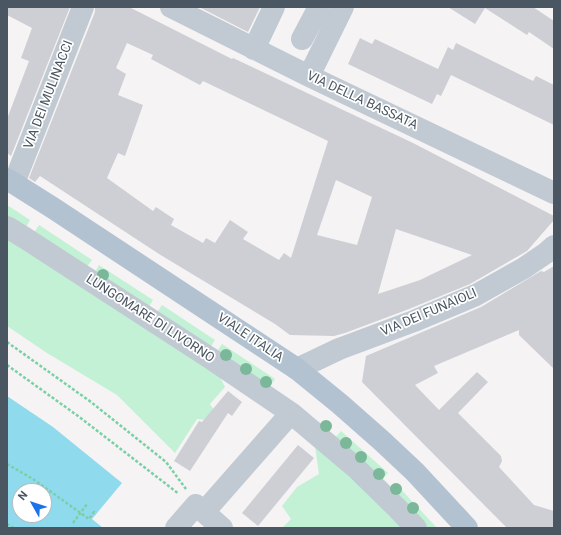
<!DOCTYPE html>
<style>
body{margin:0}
#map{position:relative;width:561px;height:535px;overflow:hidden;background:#f5f3f3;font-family:Roboto,sans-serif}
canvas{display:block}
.frame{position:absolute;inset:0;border:8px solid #4a5661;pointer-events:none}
.north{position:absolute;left:12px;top:483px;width:40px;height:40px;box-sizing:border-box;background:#fff;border:1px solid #b7bbc0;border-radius:50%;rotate:309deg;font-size:11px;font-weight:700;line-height:16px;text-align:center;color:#4a5661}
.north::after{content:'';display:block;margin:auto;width:14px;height:18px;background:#1a73e8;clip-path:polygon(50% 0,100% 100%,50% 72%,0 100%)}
</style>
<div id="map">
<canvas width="561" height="535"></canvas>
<div class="frame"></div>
<div class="north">N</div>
</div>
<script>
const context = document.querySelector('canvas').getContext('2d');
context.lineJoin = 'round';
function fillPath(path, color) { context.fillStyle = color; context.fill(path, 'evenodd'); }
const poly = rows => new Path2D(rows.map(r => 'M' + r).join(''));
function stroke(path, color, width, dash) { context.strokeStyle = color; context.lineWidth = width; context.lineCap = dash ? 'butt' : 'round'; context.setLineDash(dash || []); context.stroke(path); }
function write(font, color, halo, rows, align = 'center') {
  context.font = font + ' Roboto,sans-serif'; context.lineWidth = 3.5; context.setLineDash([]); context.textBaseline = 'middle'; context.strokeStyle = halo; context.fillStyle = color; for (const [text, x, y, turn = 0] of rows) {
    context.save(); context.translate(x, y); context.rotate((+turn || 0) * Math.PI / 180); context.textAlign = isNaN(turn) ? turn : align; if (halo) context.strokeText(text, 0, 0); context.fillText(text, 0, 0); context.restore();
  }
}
fillPath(poly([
 [7,205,30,220,25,229,7,218],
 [39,225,92,260,86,268,33,234],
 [7,233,217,371,225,387,210,404,218,416,206,420,197,419,175,453,117,395,47,353,7,326],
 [99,265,153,300,148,308,94,274],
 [162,305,215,340,209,349,156,314],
 [222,344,275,379,268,389,216,353],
 [341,431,388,473,380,481,334,439],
 [315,446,408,528,282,528,291,519,282,506,297,487,319,474],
 [395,483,437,528,423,528,387,491]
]), '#c3f1d5');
fillPath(poly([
 [7,396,53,427,122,483,92,519,103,528,7,528],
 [20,491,44,491,44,515,20,515]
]), '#90daee');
fillPath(poly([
 [7,7,70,7,11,156,7,153,7,119,29,61,21,58,32,28,7,15],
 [95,7,129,7,232,59,233,58,413,143,554,216,554,220,527,251,470,284,409,309,345,333,334,336,290,335,275,324,159,254,40,176,35,182,29,178,95,12],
 [127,43,153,55,151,59,200,85,203,81,328,141,291,258,284,253,279,260,243,239,248,232,230,220,215,243,206,238,203,243,171,225,174,219,156,207,153,211,107,178,118,153,125,156,143,105,118,95,126,74,116,68],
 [336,180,372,197,357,245,317,235],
 [396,229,472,255,420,280,378,294],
 [199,7,260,7,248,32],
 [448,7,533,7,554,21,554,49,529,32,527,35,485,8,475,24],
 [360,38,372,44,375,39,438,69,448,47,453,50,456,43,533,81,536,76,554,85,554,125,451,75,441,96,437,94,432,104,348,64],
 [554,266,554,369,519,335,519,330,434,366,438,373,415,385,439,410,477,372,488,382,458,413,501,456,502,461,499,467,534,505,554,511,554,528,507,528,362,382,366,356,481,307,541,271,544,272],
 [228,391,242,402,232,416,228,413,190,471,174,461,199,421,202,422],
 [298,445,314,458,258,526,242,513]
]), '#cdcfd5');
stroke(poly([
 [7,342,91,402,166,462,186,489],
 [7,365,78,416,179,494],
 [7,464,33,479,89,519,94,512,96,514],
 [73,523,87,504],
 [7,524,14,528]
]), '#7ad0a6', 2.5, [3, 2]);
stroke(poly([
 [171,7,309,76,554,193],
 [302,39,319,7],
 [254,49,274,7],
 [309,76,343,7],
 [14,183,83,7],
 [7,227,25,238,210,358,291,413,355,467,398,509,416,528],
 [297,369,339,349,414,321,476,295,524,268,546,253,554,246],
 [204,512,291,413],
 [176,528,196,505,222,528]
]), '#c1cad2', 22);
stroke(poly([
 [7,179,53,208,297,369,340,404,382,441,415,472,467,528]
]), '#b3c2d1', 22);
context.fillStyle = '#7bb799';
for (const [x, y] of [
 [103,275],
 [226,355],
 [246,369],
 [266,382],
 [326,426],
 [346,443],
 [361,457],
 [379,474],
 [396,489],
 [413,508]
]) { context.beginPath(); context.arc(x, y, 6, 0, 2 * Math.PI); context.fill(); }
write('13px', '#4a5661', '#fff', [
 ["VIA DEI MULINACCI",49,95,-69],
 ["VIA DELLA BASSATA",362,101,25],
 ["VIA DEI FUNAIOLI",429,313,-23],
 ["LUNGOMARE DI LIVORNO",150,319,33],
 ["VIALE ITALIA",250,338,34]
]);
</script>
